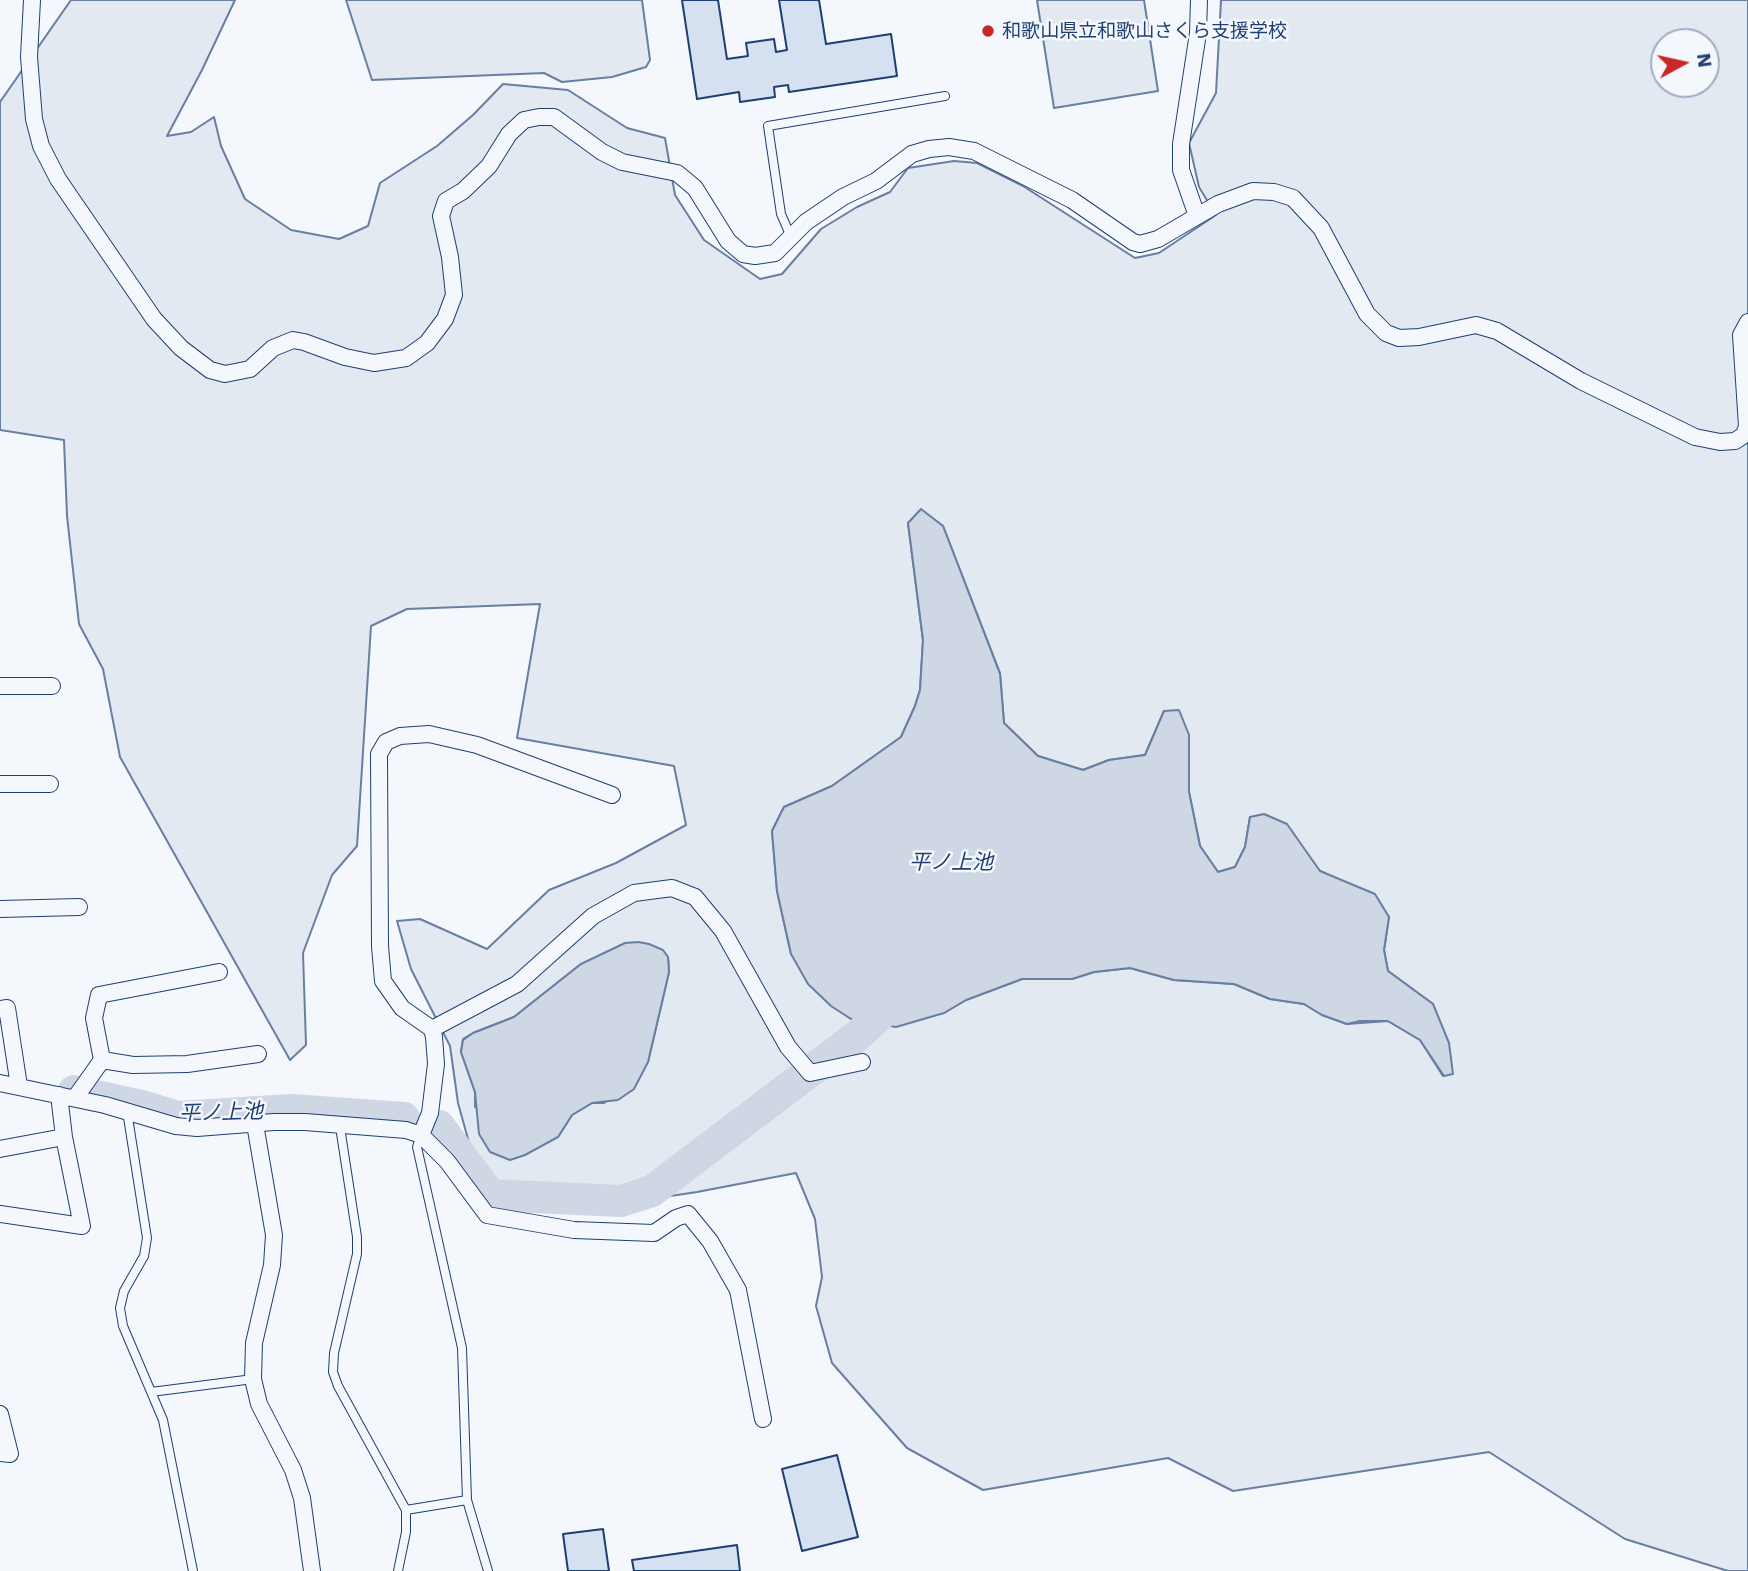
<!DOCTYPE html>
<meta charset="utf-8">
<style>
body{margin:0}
#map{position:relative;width:1748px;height:1571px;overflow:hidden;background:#f4f7fb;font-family:"Work Sans",sans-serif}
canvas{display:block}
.north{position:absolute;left:1650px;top:28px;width:70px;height:70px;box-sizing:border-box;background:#f4f7fb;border:2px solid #9eadc5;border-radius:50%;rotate:82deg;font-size:19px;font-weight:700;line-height:28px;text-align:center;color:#1d3f73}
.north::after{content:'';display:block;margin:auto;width:24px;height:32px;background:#c62828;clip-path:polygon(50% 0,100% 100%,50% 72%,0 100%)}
</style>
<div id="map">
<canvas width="1748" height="1571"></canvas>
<div class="north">N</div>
</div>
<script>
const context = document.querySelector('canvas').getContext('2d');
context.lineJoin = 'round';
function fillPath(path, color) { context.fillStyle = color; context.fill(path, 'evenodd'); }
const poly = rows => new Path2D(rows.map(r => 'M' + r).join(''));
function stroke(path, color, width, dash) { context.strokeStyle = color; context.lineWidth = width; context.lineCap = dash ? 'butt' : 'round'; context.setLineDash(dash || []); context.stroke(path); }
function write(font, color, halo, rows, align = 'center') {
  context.font = font + ' "Work Sans","Noto Sans JP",sans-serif'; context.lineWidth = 5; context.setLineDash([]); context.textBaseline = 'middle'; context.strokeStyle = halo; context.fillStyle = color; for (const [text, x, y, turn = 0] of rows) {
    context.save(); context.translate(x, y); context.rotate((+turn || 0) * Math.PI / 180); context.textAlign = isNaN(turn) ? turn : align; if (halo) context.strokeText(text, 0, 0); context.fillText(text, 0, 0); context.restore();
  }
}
const green = poly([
 [71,0,235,0,202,70,167,136,191,132,214,117,221,146,245,199,291,230,339,239,368,226,380,183,437,146,473,115,503,84,568,90,627,128,665,138,675,195,704,240,760,279,782,274,821,229,857,207,890,192,908,168,954,161,977,163,1023,186,1135,258,1159,253,1216,215,1199,187,1189,143,1216,93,1221,0,1748,0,1748,1571,1728,1571,1625,1539,1489,1452,1233,1491,1168,1458,983,1490,907,1448,832,1363,816,1306,822,1277,815,1219,796,1173,697,1192,571,1211,481,1186,458,1103,450,1046,411,969,397,921,420,919,487,949,549,890,616,863,686,825,674,766,517,738,540,604,407,609,371,626,357,846,332,875,303,953,306,1045,290,1060,120,757,103,669,79,624,67,516,64,440,0,430,0,102,71,0],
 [1664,42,1706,42,1706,84,1664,84,1664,42],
 [921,510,943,526,1000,673,1004,723,1038,756,1083,770,1109,760,1145,755,1164,711,1189,735,1189,792,1200,846,1218,872,1235,867,1245,847,1250,817,1320,871,1343,882,1389,917,1384,950,1388,971,1433,1004,1443,1076,1420,1040,1388,1021,1347,1024,1322,1015,1304,1004,1270,999,1234,984,1174,980,1130,968,1094,972,1072,979,1022,979,966,1000,944,1013,873,1022,851,1019,791,954,777,891,772,831,784,807,832,786,901,737,915,706,920,690,923,640,908,523,921,510],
 [668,957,669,972,648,1062,604,1103,592,1103,572,1115,558,1137,475,1107,475,1092,461,1052,463,1039,473,1033,514,1017,581,964,668,957],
 [346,0,642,0,650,60,646,67,612,77,562,82,544,73,372,80,346,0],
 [1037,0,1144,0,1158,91,1054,108,1037,0]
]);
fillPath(green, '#e3e9f0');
stroke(green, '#687fa3', 2);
const water = poly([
 [921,509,943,526,1000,674,1004,723,1038,756,1083,770,1109,760,1145,755,1164,711,1179,710,1189,735,1189,792,1200,846,1218,872,1235,867,1245,847,1250,817,1264,814,1287,824,1320,871,1375,894,1389,917,1384,950,1388,971,1433,1004,1449,1043,1453,1074,1444,1076,1420,1040,1388,1021,1360,1021,1347,1024,1322,1015,1304,1004,1270,999,1234,984,1174,980,1130,968,1094,972,1072,979,1022,979,966,1000,944,1013,896,1027,851,1019,831,1006,808,984,791,954,777,891,772,831,784,807,832,786,901,737,915,706,920,690,923,640,908,523,921,509],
 [638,942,649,944,663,950,668,957,669,972,648,1062,634,1089,618,1100,592,1103,572,1115,558,1137,525,1155,510,1160,490,1152,479,1134,475,1092,461,1052,463,1040,473,1033,514,1017,581,964,625,943,638,942]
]);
fillPath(water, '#cfd7e4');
stroke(water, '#687fa3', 2);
stroke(poly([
 [74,1091,142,1106,178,1117,291,1110,404,1118],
 [439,1126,490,1195,621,1201,652,1191,857,1036,903,994]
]), '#cfd7e4', 32);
const building = poly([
 [682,0,718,0,727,59,748,56,746,43,774,39,776,52,787,50,779,0,819,0,826,44,891,34,897,76,789,92,788,85,774,87,775,97,740,102,739,92,697,99,682,0],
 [837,1455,858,1537,802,1551,782,1469,837,1455],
 [603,1529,609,1571,568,1571,563,1534,603,1529],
 [737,1545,740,1571,634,1571,632,1560,737,1545]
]);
fillPath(building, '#d5e0f0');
stroke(building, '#1d3f73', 2);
const service = poly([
 [791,237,781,214,768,126,945,96],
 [127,1111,147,1238,144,1256,124,1291,120,1308,123,1326,163,1420,193,1571],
 [340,1127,357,1237,357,1254,334,1353,333,1372,338,1386,406,1510],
 [421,1135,417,1147,462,1348,467,1500,488,1571],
 [151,1392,253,1379],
 [398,1571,406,1532,406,1510,467,1500]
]);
const minor = poly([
 [32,0,29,57,34,119,41,146,58,179,154,319,181,348,210,370,225,374,250,369,273,348,293,340,304,342,345,357,374,363,406,358,427,343,445,319,454,295,450,257,441,216,446,201,463,191,489,166,509,134,524,120,539,117,554,117,602,152,622,162,677,173,695,188,728,241,743,254,755,256,775,253,806,222,843,197,876,181,912,154,929,149,949,147,974,151,1072,200,1133,242,1140,244,1158,239,1218,204,1253,191,1274,192,1293,198,1321,228,1367,314,1386,333,1399,338,1419,337,1476,325,1497,331,1581,381,1695,437,1720,442,1735,441,1744,435,1747,426,1741,335,1748,322],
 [1197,216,1181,170,1181,144,1198,33,1199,0],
 [0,686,52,686],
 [0,784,50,784],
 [0,909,79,907],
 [0,1009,7,1008,19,1086],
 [432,1029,517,984,593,916,634,893,672,888,695,897,723,931,788,1047,810,1073,862,1062],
 [102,1060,94,1018,99,995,219,972],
 [0,1083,105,1105,176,1126,197,1128,274,1122,305,1122,406,1130,421,1135,447,1161,487,1215,574,1230,654,1233,676,1218,688,1214,710,1241,738,1290,763,1419],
 [75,1098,102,1060,133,1065,187,1064,258,1054],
 [255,1124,274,1235,272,1265,254,1343,253,1379,259,1404,293,1470,302,1498,312,1571],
 [421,1135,430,1113,436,1064,434,1037,432,1029,402,1008,383,981,380,946,379,754,386,742,400,736,429,734,477,745,612,795],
 [0,1149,64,1137,59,1095],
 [0,1214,82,1226,64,1137],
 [0,1414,10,1454,0,1453]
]);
stroke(service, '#1d3f73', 10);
stroke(minor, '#1d3f73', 18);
stroke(service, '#f4f7fb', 8);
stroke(minor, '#f4f7fb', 16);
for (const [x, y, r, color] of [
 [988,31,7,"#c62828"]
]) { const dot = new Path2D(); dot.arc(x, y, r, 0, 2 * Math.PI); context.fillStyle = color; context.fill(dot); stroke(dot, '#f4f7fb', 2.5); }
write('19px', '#1d3f73', '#f4f7fb', [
 ["和歌山県立和歌山さくら支援学校",1002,31]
], 'left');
write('italic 21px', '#1d3f73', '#f4f7fb', [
 ["平ノ上池",951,863],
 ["平ノ上池",221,1113,-2]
]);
</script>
